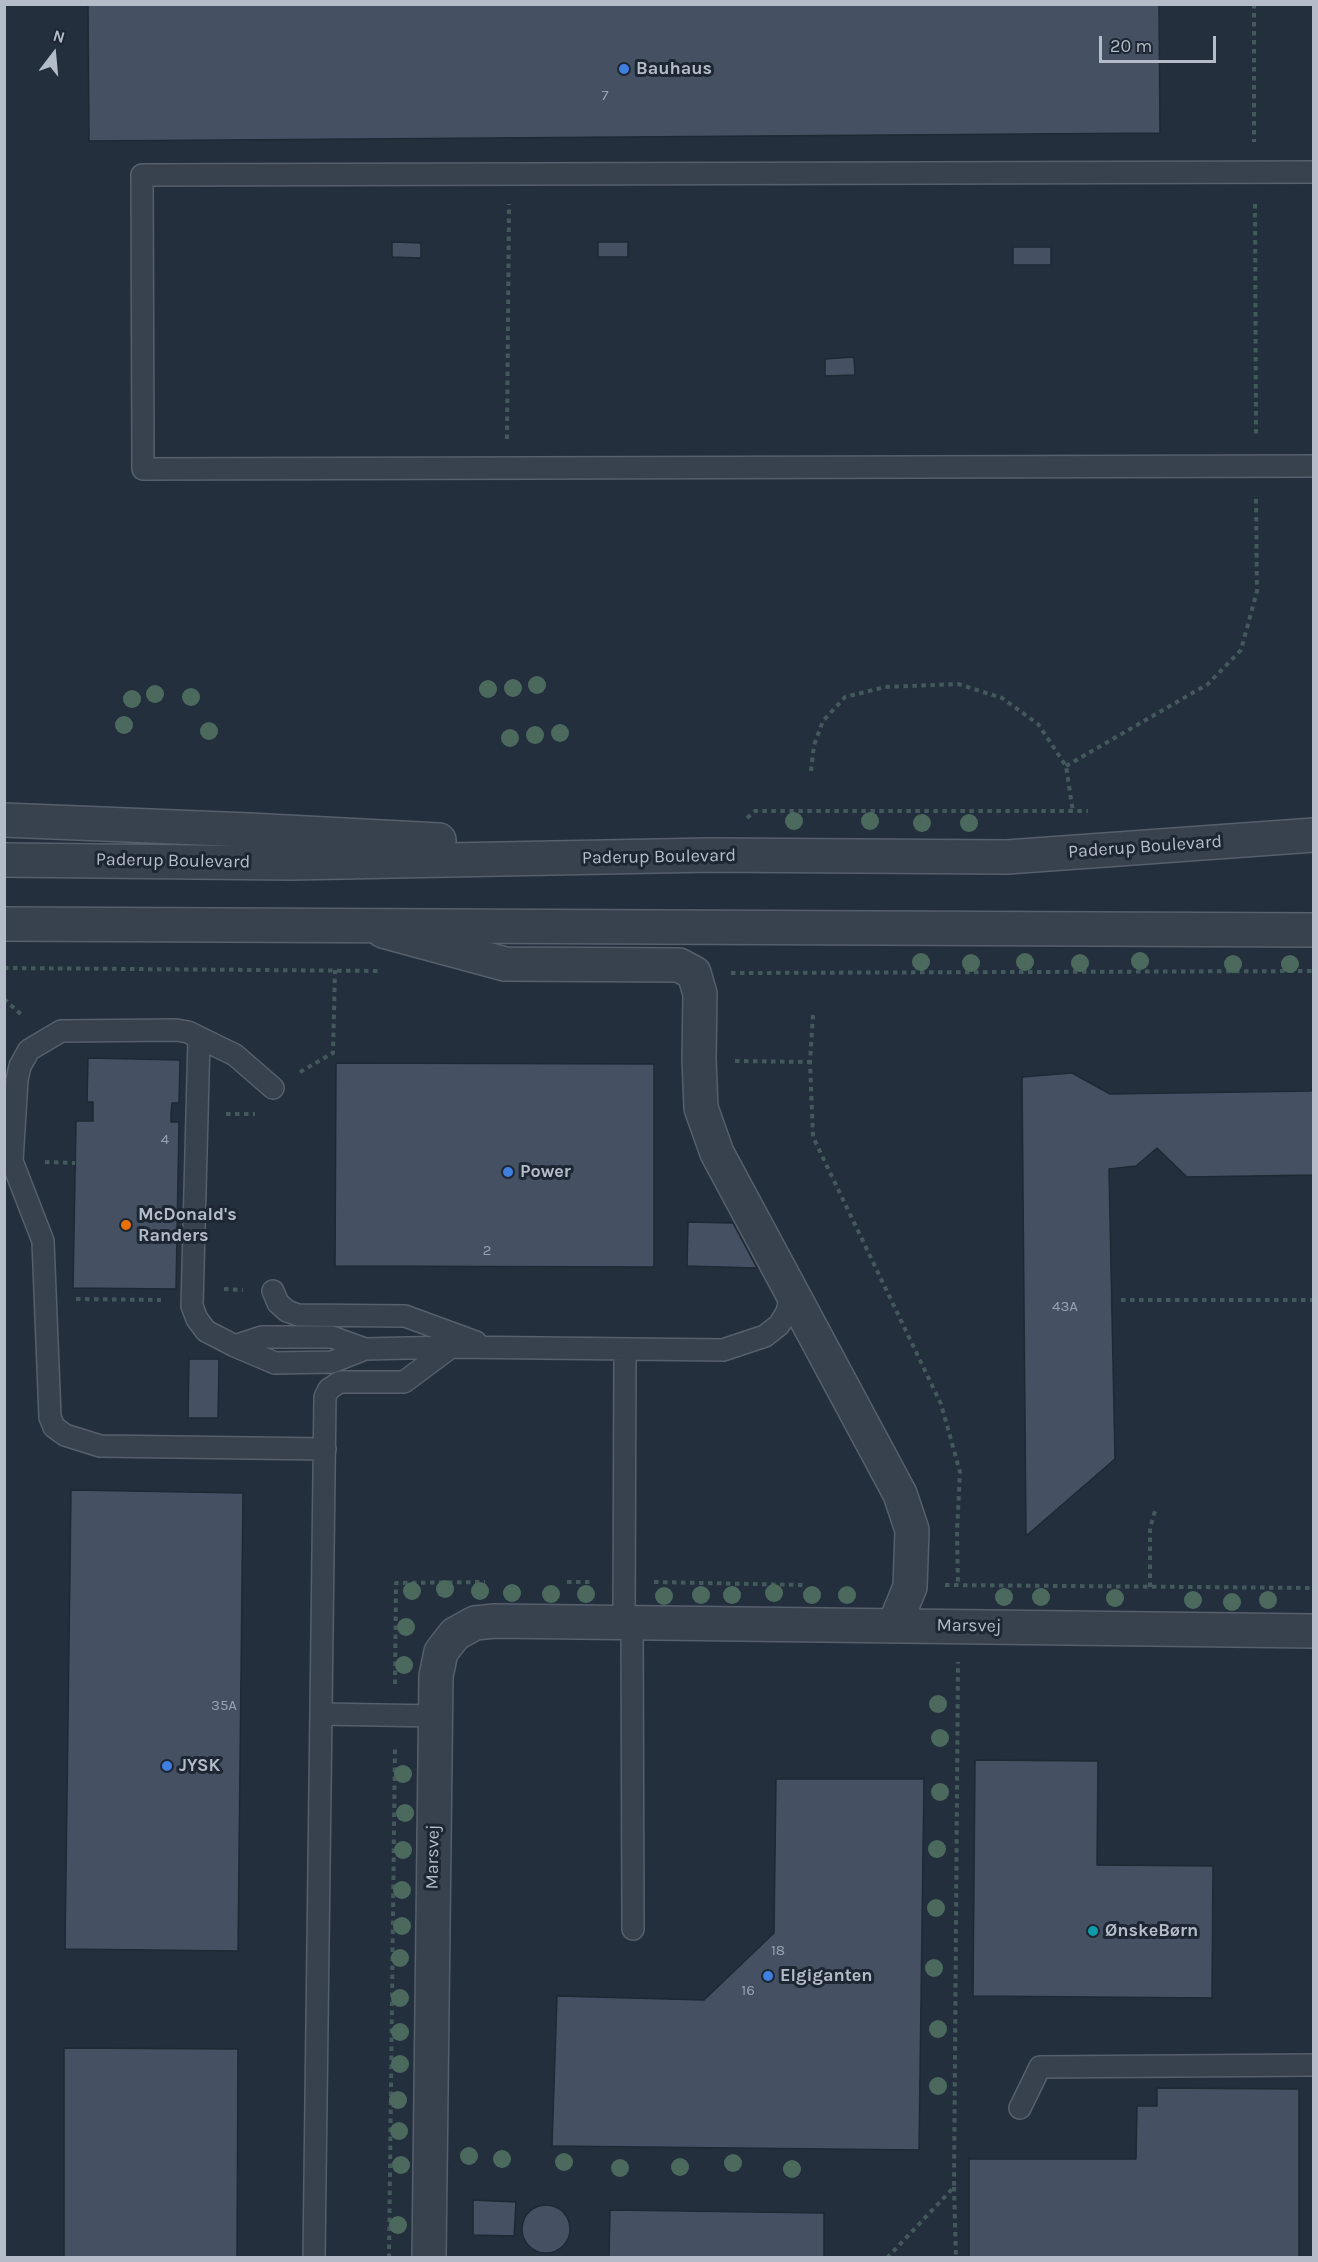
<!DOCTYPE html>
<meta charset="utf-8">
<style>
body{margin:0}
#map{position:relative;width:1318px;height:2262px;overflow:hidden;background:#242f3e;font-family:Karla,sans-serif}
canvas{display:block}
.frame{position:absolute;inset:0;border:6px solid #b4bcc9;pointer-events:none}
.north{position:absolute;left:24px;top:24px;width:60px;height:60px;-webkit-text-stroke:4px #1d2633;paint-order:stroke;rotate:16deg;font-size:16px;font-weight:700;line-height:24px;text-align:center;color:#b4bcc9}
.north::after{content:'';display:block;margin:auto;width:21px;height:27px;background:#b4bcc9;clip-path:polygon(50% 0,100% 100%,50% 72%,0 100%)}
.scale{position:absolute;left:1099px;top:36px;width:117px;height:27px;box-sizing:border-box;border:3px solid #b4bcc9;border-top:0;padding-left:8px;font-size:18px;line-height:21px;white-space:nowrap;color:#b4bcc9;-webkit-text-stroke:4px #1d2633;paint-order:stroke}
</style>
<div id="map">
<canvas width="1318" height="2262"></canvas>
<div class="frame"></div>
<div class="north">N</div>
<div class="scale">20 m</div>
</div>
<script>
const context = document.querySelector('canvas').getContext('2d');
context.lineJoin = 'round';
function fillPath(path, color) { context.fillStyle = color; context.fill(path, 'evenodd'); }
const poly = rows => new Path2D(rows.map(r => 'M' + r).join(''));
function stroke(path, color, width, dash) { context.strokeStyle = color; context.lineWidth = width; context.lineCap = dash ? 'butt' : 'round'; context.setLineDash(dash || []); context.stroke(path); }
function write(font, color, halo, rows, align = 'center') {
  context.font = font + ' Karla,sans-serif'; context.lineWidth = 6; context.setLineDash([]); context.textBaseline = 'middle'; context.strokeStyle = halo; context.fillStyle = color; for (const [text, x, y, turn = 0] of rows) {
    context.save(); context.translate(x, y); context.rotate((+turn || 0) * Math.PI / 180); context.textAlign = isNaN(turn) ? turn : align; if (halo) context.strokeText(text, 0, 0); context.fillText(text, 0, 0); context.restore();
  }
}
const building = poly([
 [88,4,1159,4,1160,133,89,141,88,4],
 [392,242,421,243,421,258,392,257,392,242],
 [598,242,628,242,628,257,598,257,598,242],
 [1013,247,1051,247,1051,265,1013,265,1013,247],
 [854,357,855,375,825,376,825,359,854,357],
 [88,1058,180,1060,179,1103,172,1103,171,1113,171,1122,179,1122,176,1289,73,1288,76,1121,93,1121,93,1102,87,1102,88,1058],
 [336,1063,654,1064,654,1267,335,1266,336,1063],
 [1072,1073,1110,1094,1311,1091,1314,1082,1314,1175,1187,1177,1157,1148,1136,1166,1109,1169,1115,1459,1026,1536,1022,1077,1072,1073],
 [688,1222,733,1223,757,1268,687,1266,688,1222],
 [189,1359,219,1359,218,1418,188,1418,189,1359],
 [71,1490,243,1493,238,1951,65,1949,71,1490],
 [975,1760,1098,1761,1097,1865,1213,1866,1212,1998,973,1996,975,1760],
 [776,1779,924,1779,919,2150,552,2146,557,1996,704,2000,774,1933,776,1779],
 [64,2048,238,2049,237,2258,64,2258,64,2048],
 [1157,2088,1299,2089,1299,2258,969,2258,969,2159,1136,2159,1137,2106,1157,2106,1157,2088],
 [473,2200,516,2202,514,2236,473,2235,473,2200],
 '522 2229a24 24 0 1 1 48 0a24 24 0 1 1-48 0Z',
 [610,2210,824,2213,824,2258,609,2258,610,2210]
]);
fillPath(building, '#455162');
stroke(building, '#1f2835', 1.5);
const service = poly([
 [1314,172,142,175,143,469,1314,466],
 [199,1038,192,1306,197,1319,206,1331,235,1346,275,1363,332,1362,365,1349,451,1347],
 [273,1088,235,1055,188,1032,176,1030,61,1031,29,1050,20,1066,17,1080,12,1161,43,1241,50,1417,54,1427,65,1435,100,1446,325,1449],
 [273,1291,278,1303,287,1311,298,1315,405,1316,476,1342],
 [235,1346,262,1337,332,1337,365,1349],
 [624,1624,625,1349],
 [632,1624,633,1929],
 [322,1714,435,1716],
 [1020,2108,1040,2067,1314,2065],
 [314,2258,325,1397,329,1389,340,1382,404,1382,451,1347,723,1350,765,1336,779,1325,787,1312,791,1294]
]);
const minor = poly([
 [383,931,505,964,679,965,694,973,700,994,699,1059,701,1108,717,1153,900,1494,912,1530,910,1587,894,1626],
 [429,2258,436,1676,441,1652,455,1634,475,1623,495,1621,1314,1631]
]);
const tertiary = poly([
 [4,820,249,830,439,840],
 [4,860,291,863,710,855,1007,857,1314,835],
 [4,924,1314,930]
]);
stroke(service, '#565f6c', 24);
stroke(minor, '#565f6c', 36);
stroke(tertiary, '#565f6c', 36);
stroke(poly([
 [1254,4,1254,142],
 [1255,204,1256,436],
 [507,439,509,204],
 [1066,766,1208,684,1241,650,1257,591,1256,498],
 [811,771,814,745,823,721,845,697,885,687,958,684,1002,698,1038,724,1066,766,1073,812],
 [747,818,755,811,1088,811],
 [4,968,382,971],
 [731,973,1314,971],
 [4,999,24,1017],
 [813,1015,810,1062,813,1137,941,1404,960,1472,957,1531,958,1585],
 [735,1061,810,1062],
 [300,1072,333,1053,335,970],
 [226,1114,255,1114],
 [45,1162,75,1163],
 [224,1289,243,1290],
 [76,1299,161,1300],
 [1121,1300,1314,1300],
 [567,1582,593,1582],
 [654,1582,803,1585],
 [945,1585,1314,1588],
 [1150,1587,1150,1528,1155,1511],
 [395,1684,396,1583,485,1582],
 [954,2187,956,2258],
 [389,2258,395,1745],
 [887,2258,954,2187,958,1662]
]), '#44595c', 4, [4.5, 4.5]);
stroke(service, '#38414e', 21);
stroke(minor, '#38414e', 33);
stroke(tertiary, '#38414e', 33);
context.fillStyle = '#4b6a5d';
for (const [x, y] of [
 [537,685],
 [513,688],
 [488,689],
 [155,694],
 [191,697],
 [132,699],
 [124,725],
 [209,731],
 [560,733],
 [535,735],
 [510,738],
 [794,821],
 [870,821],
 [922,823],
 [969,823],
 [1140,961],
 [921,962],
 [1025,962],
 [971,963],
 [1080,963],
 [1233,964],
 [1290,964],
 [445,1589],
 [412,1591],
 [480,1591],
 [512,1593],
 [774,1593],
 [551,1594],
 [586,1594],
 [701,1595],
 [732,1595],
 [812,1595],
 [847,1595],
 [664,1596],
 [1004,1597],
 [1041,1597],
 [1115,1598],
 [1193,1600],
 [1268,1600],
 [1232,1602],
 [406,1627],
 [404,1665],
 [938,1704],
 [940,1738],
 [403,1774],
 [940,1792],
 [405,1813],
 [937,1849],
 [403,1850],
 [402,1890],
 [936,1908],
 [402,1926],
 [400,1958],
 [934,1968],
 [400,1998],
 [938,2029],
 [400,2032],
 [400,2064],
 [938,2086],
 [398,2100],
 [399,2131],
 [469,2156],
 [502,2159],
 [564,2162],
 [733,2163],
 [401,2165],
 [680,2167],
 [620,2168],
 [792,2169],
 [398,2225]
]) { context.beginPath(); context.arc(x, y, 9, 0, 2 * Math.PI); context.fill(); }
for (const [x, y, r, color] of [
 [624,69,6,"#3f7fe0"],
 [508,1172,6,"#3f7fe0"],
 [126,1225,6,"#e8710a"],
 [167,1766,6,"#3f7fe0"],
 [1093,1931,6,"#0f9aa8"],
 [768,1976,6,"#3f7fe0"]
]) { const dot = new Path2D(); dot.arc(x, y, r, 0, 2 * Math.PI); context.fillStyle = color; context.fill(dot); stroke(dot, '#1d2633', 2); }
write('15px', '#98a1af', null, [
 ["7",605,96],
 ["4",165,1140],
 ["2",487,1251],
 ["43A",1065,1307],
 ["35A",224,1706],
 ["18",778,1951],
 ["16",748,1991]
]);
write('bold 18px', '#b4bcc9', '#1d2633', [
 ["Bauhaus",636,69],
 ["Power",520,1172],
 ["McDonald's",138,1215],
 ["Randers",138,1236],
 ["JYSK",179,1766],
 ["ØnskeBørn",1105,1931],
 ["Elgiganten",780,1976]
], 'left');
write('18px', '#b4bcc9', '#1d2633', [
 ["Paderup Boulevard",1145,847,-4],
 ["Paderup Boulevard",659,857,-1],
 ["Paderup Boulevard",173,861,1],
 ["Marsvej",969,1626,1],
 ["Marsvej",433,1857,-89]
]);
</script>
